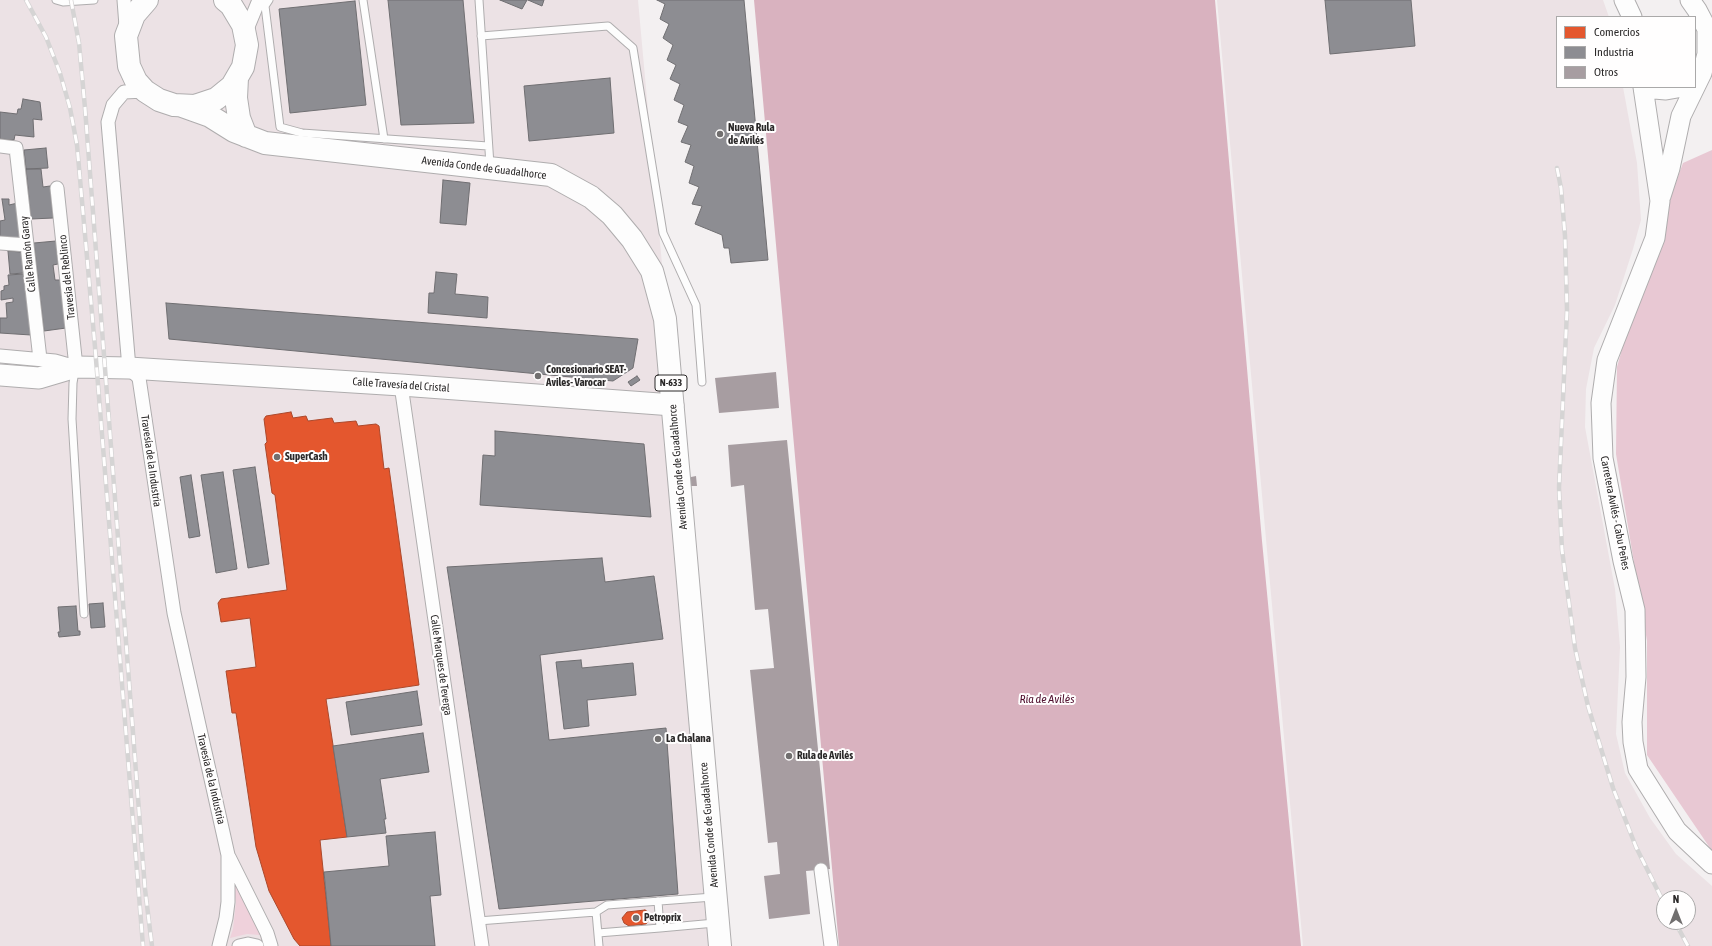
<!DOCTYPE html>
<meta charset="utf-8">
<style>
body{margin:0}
#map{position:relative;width:1712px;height:946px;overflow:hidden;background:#f3f0f1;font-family:"Asap Condensed",sans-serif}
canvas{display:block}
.legend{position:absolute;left:1556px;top:16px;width:140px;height:72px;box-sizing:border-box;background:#fffefe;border:1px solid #aaa9a9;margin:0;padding:5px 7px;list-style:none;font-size:12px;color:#2b2929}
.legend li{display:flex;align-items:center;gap:8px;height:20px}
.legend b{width:20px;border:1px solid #aaa9a9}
.north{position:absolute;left:1656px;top:890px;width:40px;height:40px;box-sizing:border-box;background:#fffefe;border:1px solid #aaa9a9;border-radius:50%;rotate:0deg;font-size:11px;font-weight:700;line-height:16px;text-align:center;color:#2b2929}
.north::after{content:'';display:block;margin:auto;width:14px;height:18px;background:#716f6f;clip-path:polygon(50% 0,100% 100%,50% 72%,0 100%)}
</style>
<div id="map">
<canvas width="1712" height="946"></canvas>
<ul class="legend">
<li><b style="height:11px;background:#e4572e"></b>Comercios</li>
<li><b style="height:11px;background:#8d8d92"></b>Industria</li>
<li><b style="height:11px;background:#a79da1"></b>Otros</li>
</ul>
<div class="north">N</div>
</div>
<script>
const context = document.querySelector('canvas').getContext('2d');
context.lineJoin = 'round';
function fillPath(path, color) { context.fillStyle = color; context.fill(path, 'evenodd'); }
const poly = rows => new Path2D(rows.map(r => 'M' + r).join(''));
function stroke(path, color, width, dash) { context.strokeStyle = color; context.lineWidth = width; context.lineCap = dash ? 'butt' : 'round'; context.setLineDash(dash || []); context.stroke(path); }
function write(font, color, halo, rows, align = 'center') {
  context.font = font + ' "Asap Condensed",sans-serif'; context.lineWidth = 4; context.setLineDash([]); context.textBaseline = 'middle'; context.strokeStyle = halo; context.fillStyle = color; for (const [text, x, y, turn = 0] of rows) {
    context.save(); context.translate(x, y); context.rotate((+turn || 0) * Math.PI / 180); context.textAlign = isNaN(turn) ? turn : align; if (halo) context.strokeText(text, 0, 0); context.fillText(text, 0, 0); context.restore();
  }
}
fillPath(poly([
 [0,0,638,0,724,946,0,946],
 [1217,0,1603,0,1609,17,1557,17,1557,87,1623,87,1637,163,1641,220,1633,249,1615,305,1594,348,1586,389,1585,427,1615,589,1620,647,1616,734,1625,773,1650,818,1676,854,1712,886,1712,946,1303,946],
 [1664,898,1688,898,1688,922,1664,922]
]), '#ece2e5');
fillPath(poly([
 [230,871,266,938,260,935,247,934,230,938,233,929,236,903]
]), '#efd1db');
fillPath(poly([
 [1712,150,1712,851,1647,755,1647,641,1616,454,1617,367,1648,256,1683,163]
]), '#e8c8d3');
fillPath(poly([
 [754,0,1215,0,1262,541,1301,946,839,946]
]), '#d9b2bf');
const shops = poly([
 [291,412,293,418,306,416,308,421,332,418,334,423,356,421,358,426,376,424,379,426,384,469,389,468,419,685,326,699,347,837,320,840,331,946,300,946,294,939,269,891,256,847,236,713,232,713,226,671,256,667,250,618,221,622,218,603,221,599,287,590,275,495,272,493,265,444,267,442,264,419,266,416,291,412],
 [645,910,648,912,650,918,646,924,629,926,624,923,622,918,627,912,645,910]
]);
fillPath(shops, '#e4572e');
stroke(shops, '#ac492c', 1);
const industry = poly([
 [388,0,463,0,474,123,401,125,388,0],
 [500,0,527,0,522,9,500,0],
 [528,0,544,0,542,6,528,0],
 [657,0,744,0,768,260,731,263,729,248,724,248,722,235,695,224,702,206,692,204,699,187,689,183,694,166,685,162,691,145,681,142,688,126,678,122,684,105,674,100,680,84,670,79,676,65,667,60,673,45,663,38,669,24,660,19,665,4,657,0],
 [1325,0,1411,0,1415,46,1330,54,1325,0],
 [355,1,366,105,290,113,279,9,355,1],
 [610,78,614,133,529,141,524,86,610,78],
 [23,99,40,102,42,120,33,119,34,137,15,135,14,140,0,139,0,112,17,114,18,109,21,109,23,99],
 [46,148,48,168,26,169,24,150,46,148],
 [26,169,41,169,43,187,50,186,53,218,31,219,26,169],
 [443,180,470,183,466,225,440,223,443,180],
 [2,199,9,199,9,205,22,202,20,238,0,236,0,221,5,220,2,199],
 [56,241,58,264,53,265,55,280,60,280,66,328,44,331,34,243,56,241],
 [8,251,21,252,24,273,10,274,8,251],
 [436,272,457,274,455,294,488,297,487,318,428,313,429,293,434,293,436,272],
 [24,274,31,335,0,333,0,318,7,318,6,303,13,302,13,298,1,300,1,291,4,290,4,286,9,285,8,275,24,274],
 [166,303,638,339,633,368,613,381,169,339,166,303],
 [637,376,640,380,631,386,628,382,637,376],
 [495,431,644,444,651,517,480,505,483,455,495,456,495,431],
 [255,467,269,564,248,568,233,470,255,467],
 [223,472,237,569,216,573,201,475,223,472],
 [191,475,200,536,189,538,180,477,191,475],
 [602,558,605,582,654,576,663,639,540,655,549,740,666,728,678,894,499,909,447,567,602,558],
 [103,603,105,627,91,628,89,604,103,603],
 [76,606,78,631,80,631,80,635,59,637,58,632,60,632,58,607,76,606],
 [581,660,582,668,633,663,636,695,587,700,589,726,564,729,556,662,581,660],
 [417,691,422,725,351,735,346,702,417,691],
 [423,733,429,772,380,779,386,819,384,819,386,833,347,837,333,746,423,733],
 [435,832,441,895,430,896,435,946,331,946,324,872,389,866,386,836,435,832]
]);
fillPath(industry, '#8d8d92');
stroke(industry, '#706f72', 1);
fillPath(poly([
 [776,372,779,408,719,413,715,378],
 [787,440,830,869,806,871,810,914,769,919,764,876,780,874,777,842,768,843,750,670,774,668,768,609,755,610,744,485,731,487,728,445],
 [696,476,697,486,691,486,691,477]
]), '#a79da1');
const lane = poly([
 [56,0,63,2,94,0],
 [269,0,265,6,280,127,302,133,488,146],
 [363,0,384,139],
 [479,0,490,165],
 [481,36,608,26,633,48,663,233,696,305,702,382],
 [75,371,73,383,72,419,84,614],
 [658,901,660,928,715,923],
 [596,912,599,946],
 [478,921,596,912,607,905,713,897],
 [598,933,660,928]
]);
const street = poly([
 [124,0,126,26],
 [245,34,259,0],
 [145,91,124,92,113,105,108,122,129,368,139,378,174,613,228,855,228,902,226,918,219,946],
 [0,146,16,148,40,359],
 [0,243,27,245],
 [0,356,55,361,76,367,57,188],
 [401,385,482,946],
 [229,857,267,933,271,946],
 [821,870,831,946],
 [239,946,248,944,257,946]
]);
const secondary = poly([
 [1624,0,1632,17],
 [1690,0,1697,10,1707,29,1707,54,1702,73,1695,79],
 [1643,87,1660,201,1655,238,1607,360,1601,403,1603,458,1623,561,1635,610,1636,677,1632,722,1633,742,1638,769,1677,831,1712,864],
 [1643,88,1666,90,1683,87],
 [1661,196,1670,168,1681,116,1702,73]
]);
const primary = poly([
 [0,375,39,378,76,367,129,368,401,385,673,405]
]);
const highway = poly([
 [147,0,134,15,126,36,129,66,136,81,145,91,159,100,174,105,195,106,216,99,232,86,243,67,247,45,243,25,231,5,225,0],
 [237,78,236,98,239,118,246,136],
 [182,106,210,116,234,131,265,143,551,175,591,197,612,215,632,239,652,271,665,319,720,946]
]);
stroke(lane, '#afadae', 9);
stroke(street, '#afadae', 15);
stroke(secondary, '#afadae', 21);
stroke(primary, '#afadae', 23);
stroke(highway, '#afadae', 24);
stroke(lane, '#fdfdfd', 7);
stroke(street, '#fdfdfd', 13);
stroke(secondary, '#fdfdfd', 19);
stroke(primary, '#fdfdfd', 21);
stroke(highway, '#fdfdfd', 22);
const rail = poly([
 [26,0,46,37,60,73,70,108,77,145,95,347,143,946],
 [71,0,79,43,85,108,145,889,152,946],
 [1557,168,1561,188,1565,236,1567,310,1559,488,1562,550,1575,648,1588,706,1613,788,1636,847,1664,903],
 [1675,922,1688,946]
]);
stroke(rail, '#d5d4d4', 4.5);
stroke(rail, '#fffefe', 3, [9]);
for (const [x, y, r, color] of [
 [720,134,4,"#716f6f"],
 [538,376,4,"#716f6f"],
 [277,457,4,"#716f6f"],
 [658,739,4,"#716f6f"],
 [789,756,4,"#716f6f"],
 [636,918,4,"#716f6f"]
]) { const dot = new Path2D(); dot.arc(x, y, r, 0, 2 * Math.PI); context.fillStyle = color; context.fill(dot); stroke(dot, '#fffefe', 1.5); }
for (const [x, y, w] of [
 [671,383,32]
]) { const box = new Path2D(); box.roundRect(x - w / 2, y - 8, w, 16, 3); context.fillStyle = '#fffefe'; context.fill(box); stroke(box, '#2b2929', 1); }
write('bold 10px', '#2b2929', null, [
 ["N-633",671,383]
]);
write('bold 11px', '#2b2929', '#fffefe', [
 ["Nueva Rula",728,128],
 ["de Avilés",728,141],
 ["Concesionario SEAT-",546,370],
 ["Aviles- Varocar",546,383],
 ["SuperCash",285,457],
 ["La Chalana",666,739],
 ["Rula de Avilés",797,756],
 ["Petroprix",644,918]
], 'left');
write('11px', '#2b2929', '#fffefe', [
 ["Avenida Conde de Guadalhorce",484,168,7],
 ["Calle Ramón Garay",28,254,-96],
 ["Travesía del Reblinco",67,277,-96],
 ["Calle Travesía del Cristal",401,385,4],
 ["Travesía de la Industria",151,461,82],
 ["Avenida Conde de Guadalhorce",678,467,-95],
 ["Carretera Avilés - Cabu Peñes",1615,513,79],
 ["Calle Marques de Teverga",441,665,82],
 ["Travesía de la Industria",211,779,77],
 ["Avenida Conde de Guadalhorce",709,825,-95]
]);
write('italic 12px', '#4f0e2d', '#fffefe', [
 ["Ría de Avilés",1047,699]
]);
</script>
